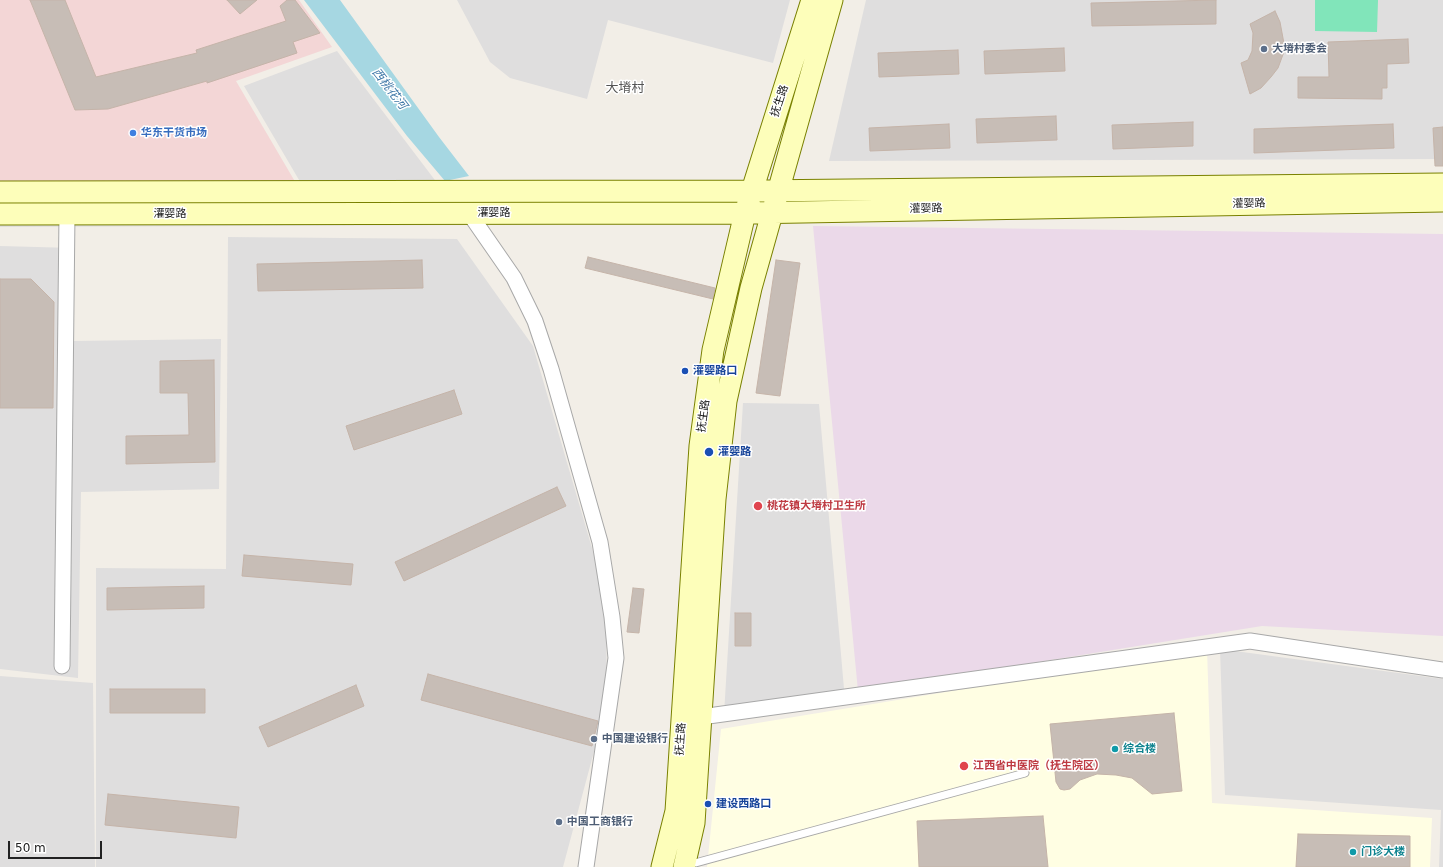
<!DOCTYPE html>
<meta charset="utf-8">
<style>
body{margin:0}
#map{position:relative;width:1443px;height:867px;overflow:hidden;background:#f2eee7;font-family:"DejaVu Sans",sans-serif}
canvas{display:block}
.scale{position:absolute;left:8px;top:841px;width:94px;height:18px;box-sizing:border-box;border:2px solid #212121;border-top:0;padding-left:5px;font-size:12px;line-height:14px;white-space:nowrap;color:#212121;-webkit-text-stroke:3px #fff;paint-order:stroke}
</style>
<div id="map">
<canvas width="1443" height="867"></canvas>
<div class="scale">50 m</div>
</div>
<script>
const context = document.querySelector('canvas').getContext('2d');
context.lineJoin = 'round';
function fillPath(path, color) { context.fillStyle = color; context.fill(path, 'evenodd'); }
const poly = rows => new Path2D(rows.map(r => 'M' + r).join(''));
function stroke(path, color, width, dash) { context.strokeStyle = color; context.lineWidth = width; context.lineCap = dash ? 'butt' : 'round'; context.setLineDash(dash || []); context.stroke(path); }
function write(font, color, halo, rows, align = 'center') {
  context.font = font + ' "DejaVu Sans","Noto Sans SC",sans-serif'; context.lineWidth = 3; context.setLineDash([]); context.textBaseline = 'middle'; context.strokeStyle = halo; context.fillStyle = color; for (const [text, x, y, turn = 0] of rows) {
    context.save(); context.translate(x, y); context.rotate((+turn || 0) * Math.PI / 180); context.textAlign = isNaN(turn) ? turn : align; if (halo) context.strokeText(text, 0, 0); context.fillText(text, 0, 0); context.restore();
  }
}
fillPath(poly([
 [457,0,790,0,773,63,608,20,587,99,510,78,490,62],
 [866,0,1443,0,1443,159,829,161],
 [337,51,469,225,0,227,0,197,309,197,244,86],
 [228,237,457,239,533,346,606,596,607,703,563,867,96,867,96,568,226,569],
 [0,246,73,248,73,341,221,339,219,489,81,492,78,678,0,669],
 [743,403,819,404,845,700,724,714],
 [1220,649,1443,679,1443,867,1439,867,1441,810,1225,795],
 [0,676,93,683,95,867,0,867]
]), '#dfdede');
fillPath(poly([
 [0,0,299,0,332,47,236,81,297,185,0,184]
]), '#f3d6d6');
fillPath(poly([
 [813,226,1443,234,1443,636,1262,626,858,691]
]), '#ebd9e9');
fillPath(poly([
 [1207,649,1212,803,1432,818,1430,867,707,867,721,729]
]), '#fffee3');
fillPath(poly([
 [1315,0,1378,0,1377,32,1315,31]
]), '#81e5ba');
fillPath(poly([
 [304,0,340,0,439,137,469,176,445,181,407,136]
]), '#a6d7e2');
const building = poly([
 [30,0,65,0,96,77,197,53,196,50,286,21,280,6,287,0,295,0,320,33,293,42,297,53,207,83,207,81,108,109,75,110,30,0],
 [227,0,257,0,240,14,227,0],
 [1216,0,1216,24,1092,26,1091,3,1216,0],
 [1275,11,1280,22,1285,49,1278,68,1271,77,1261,88,1250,94,1241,63,1248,60,1252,51,1253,33,1250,24,1275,11],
 [1408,39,1409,63,1387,64,1387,88,1382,88,1382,99,1298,98,1298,77,1329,77,1328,42,1408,39],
 [1064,48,1065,71,985,74,984,51,1064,48],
 [958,50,959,74,879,77,878,53,958,50],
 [1056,116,1057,140,977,143,976,119,1056,116],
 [1193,122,1193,146,1113,149,1112,125,1193,122],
 [949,124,950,148,870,151,869,128,949,124],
 [1393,124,1394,148,1254,153,1254,129,1393,124],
 [1443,127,1443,166,1435,166,1433,128,1443,127],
 [588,257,715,288,713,299,585,268,588,257],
 [422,260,423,288,258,291,257,264,422,260],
 [776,260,800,263,780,396,756,393,776,260],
 [0,279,31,279,54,302,53,408,0,408,0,279],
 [214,360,215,462,126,464,126,436,189,435,188,393,160,393,160,361,214,360],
 [454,390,462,414,354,450,346,426,454,390],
 [557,487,566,506,404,581,395,562,557,487],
 [244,555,353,564,351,585,242,576,244,555],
 [204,586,204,608,107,610,107,588,204,586],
 [633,588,644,589,639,633,627,632,633,588],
 [735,613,751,613,751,646,735,646,735,613],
 [428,674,598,721,592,746,421,700,428,674],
 [356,685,364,706,268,747,259,727,356,685],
 [110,689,205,689,205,713,110,713,110,689],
 [1174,713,1182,791,1152,794,1132,778,1116,775,1097,774,1080,780,1070,789,1064,790,1060,789,1056,782,1050,724,1174,713],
 [108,794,239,807,236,838,105,825,108,794],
 [1043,816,1048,867,919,867,917,821,1043,816],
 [1298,834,1410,836,1410,867,1296,867,1298,834]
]);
fillPath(building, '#c7bdb6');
stroke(building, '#c5b4a9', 1);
const service = poly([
 [688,865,1025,773]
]);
const minor = poly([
 [469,213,514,278,535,321,551,369,600,542,612,617,616,658,586,867],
 [62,666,67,214],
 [701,717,1250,641,1443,670]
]);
const secondary = poly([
 [0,192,752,191,1443,184],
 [0,214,745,213,1443,201],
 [662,867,676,811,700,446,713,350,745,213,812,0],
 [684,867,694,823,715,499,726,401,751,288,832,0]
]);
stroke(service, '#a8a8a8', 9);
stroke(minor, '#a8a8a8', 17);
stroke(secondary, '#798000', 23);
stroke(service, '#fff', 7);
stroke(minor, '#fff', 15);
stroke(secondary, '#fdfeba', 21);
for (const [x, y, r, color] of [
 [1264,49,4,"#5c6f8a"],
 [133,133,4,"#3f7fe0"],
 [685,371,4,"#1a4fb4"],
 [709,452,5,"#1a4fb4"],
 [758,506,5,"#e0444e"],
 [594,739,4,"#5c6f8a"],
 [1115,749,4,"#0f9aa8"],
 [964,766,5,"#e0444e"],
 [708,804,4,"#1a4fb4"],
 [559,822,4,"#5c6f8a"],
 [1353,852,4,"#0f9aa8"]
]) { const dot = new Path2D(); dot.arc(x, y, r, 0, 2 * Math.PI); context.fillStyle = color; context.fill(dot); stroke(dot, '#fff', 1.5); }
write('bold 11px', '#4e5e75', '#fff', [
 ["大塉村委会",1272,49],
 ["中国建设银行",602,739],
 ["中国工商银行",567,822]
], 'left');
write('11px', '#212121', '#fff', [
 ["抚生路",780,101,-72],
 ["灌婴路",1249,204,-1],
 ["灌婴路",926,209,-1],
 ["灌婴路",494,213],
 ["灌婴路",170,214],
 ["抚生路",704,416,-82],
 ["抚生路",681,739,-86]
]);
write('bold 11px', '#366cbe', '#fff', [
 ["华东干货市场",141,133]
], 'left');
write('bold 11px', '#164399', '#fff', [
 ["灌婴路口",693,371],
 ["灌婴路",718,452],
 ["建设西路口",716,804]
], 'left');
write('bold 11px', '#be3a42', '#fff', [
 ["桃花镇大塉村卫生所",767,506],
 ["江西省中医院（抚生院区）",973,766]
], 'left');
write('bold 11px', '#0d838f', '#fff', [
 ["综合楼",1123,749],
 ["门诊大楼",1361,852]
], 'left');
write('italic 12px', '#4179a8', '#fff', [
 ["西桃花河",389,89,52]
]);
write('13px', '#545454', '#fff', [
 ["大塉村",625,89]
]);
</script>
